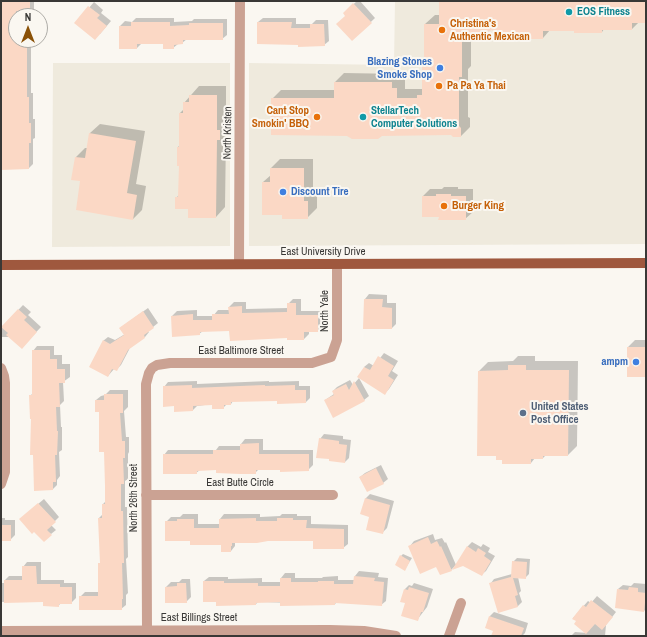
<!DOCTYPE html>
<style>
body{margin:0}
#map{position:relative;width:647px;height:637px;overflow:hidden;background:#faf7f1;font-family:"Archivo Narrow",sans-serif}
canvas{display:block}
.frame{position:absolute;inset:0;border:2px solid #393836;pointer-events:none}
.north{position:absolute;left:8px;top:8px;width:40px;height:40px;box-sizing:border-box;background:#faf7f1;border:1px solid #adaba6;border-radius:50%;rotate:0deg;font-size:11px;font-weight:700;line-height:16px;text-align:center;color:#393836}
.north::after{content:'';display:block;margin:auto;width:14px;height:18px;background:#8a5107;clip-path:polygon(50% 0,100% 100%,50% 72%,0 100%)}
</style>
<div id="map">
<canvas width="647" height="637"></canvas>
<div class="frame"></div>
<div class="north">N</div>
</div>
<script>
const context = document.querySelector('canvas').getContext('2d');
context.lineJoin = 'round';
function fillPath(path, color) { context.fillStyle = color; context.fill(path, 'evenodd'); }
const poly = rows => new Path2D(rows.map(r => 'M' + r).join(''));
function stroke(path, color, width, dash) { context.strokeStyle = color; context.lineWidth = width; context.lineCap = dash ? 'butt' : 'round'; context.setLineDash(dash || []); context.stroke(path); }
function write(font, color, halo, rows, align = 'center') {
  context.font = font + ' "Archivo Narrow",sans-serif'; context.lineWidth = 4; context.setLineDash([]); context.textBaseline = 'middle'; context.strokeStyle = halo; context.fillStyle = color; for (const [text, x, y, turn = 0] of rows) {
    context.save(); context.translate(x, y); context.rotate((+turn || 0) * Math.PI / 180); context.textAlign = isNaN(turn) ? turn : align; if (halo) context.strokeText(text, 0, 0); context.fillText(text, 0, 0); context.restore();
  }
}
fillPath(poly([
 [395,1,646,1,646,244,249,246,249,63,394,65],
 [53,63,230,63,230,246,52,247]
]), '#efeadd');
fillPath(poly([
 [1,1,34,1,34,16,16,16,16,40,31,40,31,93,33,93,33,119,35,119,35,138,33,139,33,164,29,168,1,169],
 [357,1,360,1,375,18,352,40,346,16,344,13],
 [440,1,646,1,646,22,639,22,632,29,604,29,602,32,550,30,543,38,492,29,471,37,471,66,468,69,468,117,470,118,470,127,461,136,272,99,281,90,335,90,335,82,344,73,401,74,401,79,405,79,405,89,423,89,423,58,425,56,425,24,435,15,440,15],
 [94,2,103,10,101,13,111,21,100,34,76,23],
 [136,18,174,18,174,22,192,21,194,19,227,19,227,35,222,39,187,39,182,43,178,44,173,48,164,43,141,44,137,48,120,26,125,21,132,22],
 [263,18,296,18,296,24,312,24,316,20,328,20,329,41,324,45,299,44,258,22],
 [199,86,226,86,226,121,229,121,229,130,226,134,225,207,216,217,189,208,176,198,179,195,180,165,178,147,180,145,180,113,184,109,184,103],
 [100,124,145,131,136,184,146,186,142,210,133,219,82,181,76,157,85,148,88,148,90,133],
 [280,159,313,159,313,192,317,192,317,208,307,218,263,182,271,175,271,168],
 [444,187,458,187,458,189,473,189,473,212,465,219,440,216,423,196,430,189,442,189],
 [369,294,387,295,387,303,396,303,396,324,392,328,364,328,365,299],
 [645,297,646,297,646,325,645,325],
 [1,299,2,299,2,327,23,305,31,312,28,315,41,327,26,343,10,337,1,337],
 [293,299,301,299,301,311,322,311,322,326,318,331,309,331,309,334,304,339,288,339,288,337,230,330,203,331,199,334,172,316,177,311,197,310,197,316,213,316,218,310,230,310,229,307,234,302,246,302,246,309,288,308,288,304],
 [148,308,158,323,148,331,149,332,145,337,131,346,121,365,116,370,114,369,108,376,103,341,108,337,115,340,125,334,120,328],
 [635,340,646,340,646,376,628,347],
 [37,346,54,346,54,355,62,355,62,364,70,364,70,377,63,382,64,401,60,405,61,427,62,427,62,450,59,452,60,476,57,480,57,485,53,489,32,418,30,396,33,393,33,351],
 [384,353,398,361,392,371,398,375,389,389,385,393,364,367,369,363,374,366],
 [518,356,535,356,535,361,578,361,577,446,568,455,546,455,543,458,535,458,531,463,479,371,488,362,513,361],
 [359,378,369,396,364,400,325,400,334,394,333,391,337,387,350,380,353,385],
 [197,381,197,384,269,381,269,382,299,381,299,386,310,386,310,398,306,402,278,400,233,401,231,404,227,404,223,408,213,404,197,406,193,410,175,405,164,387,168,382],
 [110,390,128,390,128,407,124,411,126,437,129,437,129,452,128,454,128,479,125,481,125,507,127,507,128,557,126,559,128,593,126,595,126,605,121,609,80,597,85,592,99,592,99,564,101,562,99,518,103,514,103,504,106,501,105,451,100,411,96,400,101,396,105,395],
 [324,434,343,436,343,439,351,440,349,458,345,462,330,458,320,439],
 [245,439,263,439,263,450,313,450,313,465,308,470,259,469,255,473,217,469,200,470,196,473,164,455,168,450,216,450,219,446,241,446,241,444],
 [381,465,388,479,383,483,360,477,365,473],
 [370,494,394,501,387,528,382,533,371,516,365,499],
 [44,499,59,517,51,525,56,530,51,534,25,515],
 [183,514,198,514,198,524,220,524,220,519,224,514,260,514,260,517,280,516,282,514,297,514,297,516,311,516,311,524,348,525,348,544,343,548,314,540,268,540,235,542,235,546,231,551,222,544,191,540,166,522,171,517,180,517],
 [1,518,5,518,5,520,15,520,15,535,10,540,3,540,1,542],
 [433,534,435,540,442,538,445,543,446,542,456,565,451,570,437,566,410,546,414,541],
 [472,542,481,547,483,544,490,548,488,552,495,556,486,571,481,575,467,547],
 [403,554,412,558,405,569,401,556],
 [517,558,530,559,529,574,525,578,518,577,521,591,519,593,522,602,518,606,499,612,491,583,494,579,512,574,513,562],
 [27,562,41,562,41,580,64,580,64,583,76,583,76,598,71,603,61,603,58,606,44,601,1,602,1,583,5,583,5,580,9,576,23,576,23,567],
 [359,571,379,573,378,577,388,578,386,601,381,605,337,602,335,604,258,602,256,604,217,601,204,581,209,577,228,577,228,579,262,578,262,582,281,582,281,578,285,573,295,573,295,578,322,578,323,577,338,576,338,580,354,580,355,576],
 [182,579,190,579,191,597,186,602,166,587,171,582,179,582],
 [414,583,433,589,427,607,417,620,406,603,405,589,409,585,412,586],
 [634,583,646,584,646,609,644,611,618,589,623,585,631,586],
 [597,596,616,612,606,625,605,636,571,636,575,632,587,633,575,624,577,621,573,618,588,601,591,603],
 [494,612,528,623,525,633,522,636,492,636,495,630,486,627,490,616]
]), '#0003');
fillPath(poly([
 [1,1,30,1,30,11,16,11,16,43,27,43,27,97,29,97,29,123,31,123,31,143,29,143,29,169,1,170],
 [439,1,646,1,646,23,632,23,632,30,602,30,602,33,574,33,574,31,543,31,543,39,501,39,492,30,462,42,462,77,459,77,459,126,461,128,461,137,453,137,451,135,382,136,378,139,352,139,347,136,271,135,271,98,334,98,334,82,392,82,392,88,397,88,397,98,417,98,417,95,422,95,422,58,424,58,424,24,439,24],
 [353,3,372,23,352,41,336,24,345,16,343,13],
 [88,6,100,15,97,18,107,26,95,40,74,23],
 [131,22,170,22,170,26,189,25,189,23,223,23,223,40,183,40,183,44,174,45,174,49,163,49,163,44,137,44,137,49,119,49,119,26,131,26],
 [257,22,292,22,291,28,310,28,310,24,324,24,325,46,298,47,298,45,257,44],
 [189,95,217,95,217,130,220,130,220,140,217,140,216,218,188,218,188,209,175,209,175,197,178,197,179,166,177,166,177,147,179,147,179,113,183,113,183,102,189,102],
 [89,133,136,141,127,193,137,195,133,220,76,210,80,181,71,180,75,157,85,158],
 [270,168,304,168,304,201,308,201,308,219,282,219,282,215,262,215,262,182,270,182],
 [436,194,451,194,451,196,466,196,466,220,438,220,439,217,422,217,422,196,436,196],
 [364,299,383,299,382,307,392,308,392,329,363,329],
 [287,303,296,303,296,315,318,315,318,332,304,332,304,340,287,340,287,338,230,341,229,331,200,332,200,335,172,337,171,316,193,314,193,320,212,320,212,314,229,314,228,307,242,306,242,313,287,312],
 [18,309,27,317,24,320,37,332,22,349,6,335,8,333,1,327],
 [143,311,154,328,144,335,145,338,128,350,117,371,112,369,108,377,89,367,103,340,110,344,124,335,119,328],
 [627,347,646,347,646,377,627,377],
 [32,350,50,350,50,359,57,359,57,369,65,369,65,383,59,383,60,407,56,407,57,431,58,431,57,455,55,455,56,482,53,482,53,490,34,491,33,455,30,455,31,419,30,419,29,395,32,395],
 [378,356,394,366,388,376,394,380,385,395,357,377,364,367,370,370],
 [508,365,526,365,526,370,569,370,568,456,543,456,543,459,531,459,531,464,502,464,502,460,496,460,496,456,477,456,478,371,508,370],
 [354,381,365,401,333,418,324,400,334,395,332,391,346,384,349,390],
 [192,385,192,388,265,385,265,386,295,385,295,390,306,390,306,403,277,404,277,401,231,402,231,405,224,405,224,409,212,409,212,405,193,406,193,411,174,412,174,406,163,407,163,386],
 [104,394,123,394,123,413,120,413,122,441,125,441,125,458,123,458,124,484,121,484,121,511,123,511,124,563,122,563,123,599,122,599,122,610,79,610,79,596,98,596,98,563,100,563,98,518,102,518,102,504,105,504,105,486,104,452,99,452,99,412,95,412,95,400,104,400],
 [319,438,339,441,339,444,347,445,345,463,329,461,329,459,316,458],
 [259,443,259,454,309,454,309,471,280,472,280,470,256,470,256,474,240,474,216,473,216,470,197,471,197,474,163,474,163,454,213,454,213,450,240,450,240,444],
 [376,468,384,484,367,492,359,477],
 [365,498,390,505,383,534,366,530,369,517,360,514],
 [38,503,56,522,47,530,52,535,44,542,34,532,32,534,19,519],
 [256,518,256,521,277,521,277,518,293,518,293,520,307,520,306,528,344,529,344,549,313,549,313,541,268,541,257,543,232,543,232,546,231,546,231,552,221,552,221,545,190,545,190,541,165,541,165,521,177,521,177,519,194,519,194,528,219,528,219,519],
 [1,525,11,525,11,541,1,541],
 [428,537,431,544,437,541,440,547,441,546,452,571,440,575,436,567,420,574,408,546],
 [467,546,476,552,478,548,486,553,484,556,491,561,482,576,463,566,452,570],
 [400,555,410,561,405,571,395,565],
 [512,561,527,562,526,579,513,578,518,595,515,596,518,607,498,613,489,583,511,577],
 [22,566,36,566,37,584,60,584,60,587,72,587,72,604,59,604,59,607,43,606,43,602,4,603,4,580,22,580],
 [354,576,375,578,374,581,384,582,382,606,335,603,335,605,280,606,280,602,256,603,256,605,216,606,216,602,203,602,203,581,224,581,224,583,258,583,258,586,280,586,280,578,291,578,291,582,318,582,318,581,334,581,334,584,353,584],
 [177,583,186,583,187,603,165,603,165,587,177,586],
 [409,587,429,593,423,612,421,612,418,621,401,616,405,603,400,602,404,589,408,590],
 [629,587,638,588,638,592,646,593,644,612,615,608,617,589,628,590],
 [591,600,613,617,602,630,595,624,586,634,574,624,576,621,572,619,583,605,586,607],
 [489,616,524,628,521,636,491,636,493,631,485,628]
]), '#fbd8c5');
stroke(poly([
 [239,264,240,1],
 [1,368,4,376,5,383,5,472,1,484],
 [146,495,333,495],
 [147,630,146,384,149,373,152,368,157,365,170,363,312,363,331,357,337,340,337,264],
 [1,631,330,630,364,631,396,636],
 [449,636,461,603]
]), '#cba293', 10);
stroke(poly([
 [1,265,646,263]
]), '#9f583e', 10);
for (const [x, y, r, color] of [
 [569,12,4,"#0f9aa8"],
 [442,30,4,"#e8710a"],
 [440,68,4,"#3f7fe0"],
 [439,86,4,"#e8710a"],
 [317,117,4,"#e8710a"],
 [363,117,4,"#0f9aa8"],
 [283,192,4,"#3f7fe0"],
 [444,206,4,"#e8710a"],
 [636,362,4,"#3f7fe0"],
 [523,413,4,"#5c6f8a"]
]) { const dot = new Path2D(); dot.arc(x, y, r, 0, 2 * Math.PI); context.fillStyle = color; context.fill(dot); stroke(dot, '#faf7f1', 1.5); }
write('bold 11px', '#0d838f', '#faf7f1', [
 ["EOS Fitness",577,12],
 ["StellarTech",371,111],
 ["Computer Solutions",371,124]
], 'left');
write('bold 11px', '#c56008', '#faf7f1', [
 ["Christina's",450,24],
 ["Authentic Mexican",450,37],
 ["Pa Pa Ya Thai",447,86],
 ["Cant Stop",309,111,"right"],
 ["Smokin' BBQ",309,124,"right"],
 ["Burger King",452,206]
], 'left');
write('bold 11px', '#366cbe', '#faf7f1', [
 ["Blazing Stones",432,62],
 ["Smoke Shop",432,75],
 ["Discount Tire",291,192,"left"],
 ["ampm",628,362]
], 'right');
write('11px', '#393836', '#faf7f1', [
 ["North Kristen",228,133,-89],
 ["East University Drive",323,252],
 ["North Yale",325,311,-90],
 ["East Baltimore Street",241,351],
 ["East Butte Circle",240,483],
 ["North 26th Street",134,498,-90],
 ["East Billings Street",199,618]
]);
write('bold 11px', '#4e5e75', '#faf7f1', [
 ["United States",531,407],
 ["Post Office",531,420]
], 'left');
</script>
